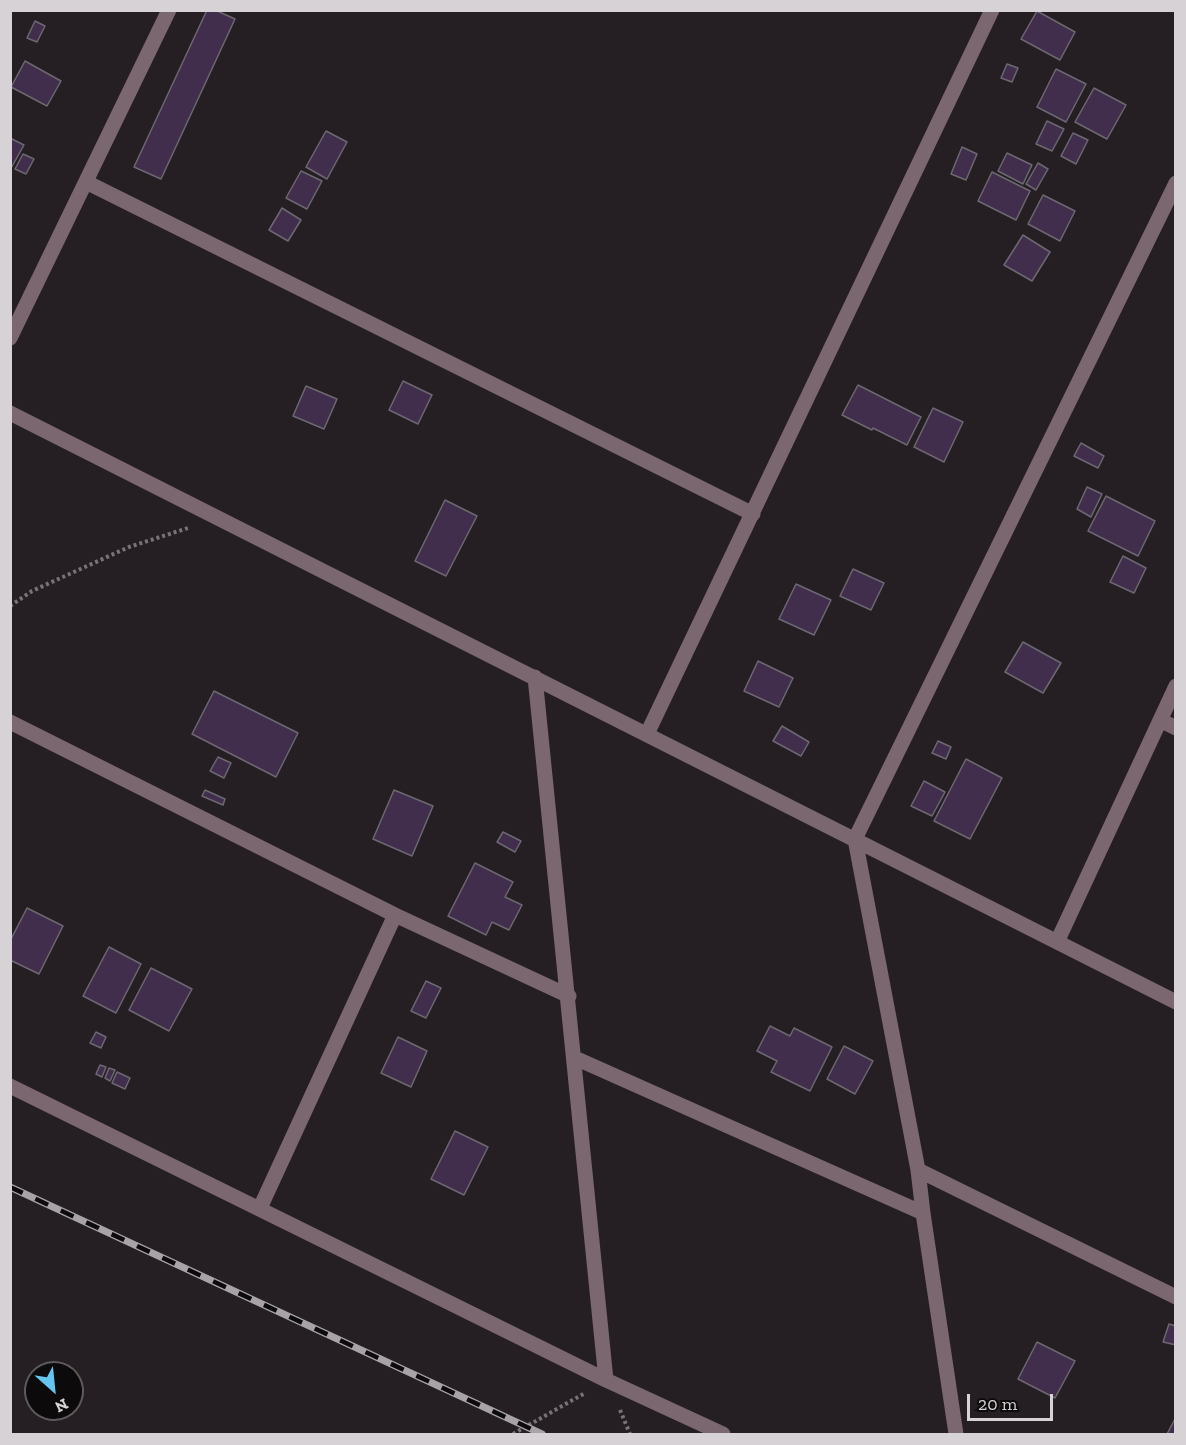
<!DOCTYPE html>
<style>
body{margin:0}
#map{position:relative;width:1186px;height:1445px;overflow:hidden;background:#251f24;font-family:"Zilla Slab",serif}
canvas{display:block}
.frame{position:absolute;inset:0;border:12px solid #d6d2d5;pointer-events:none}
.north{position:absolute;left:24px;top:1361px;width:60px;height:60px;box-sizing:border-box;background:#0d0a0c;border:2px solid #5d5a5c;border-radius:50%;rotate:153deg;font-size:16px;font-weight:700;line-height:24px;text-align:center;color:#d6d2d5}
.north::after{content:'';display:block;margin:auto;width:21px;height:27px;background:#64c5ee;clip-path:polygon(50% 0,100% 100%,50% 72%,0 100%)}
.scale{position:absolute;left:967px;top:1394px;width:86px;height:27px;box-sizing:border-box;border:3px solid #d6d2d5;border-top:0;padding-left:8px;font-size:18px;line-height:21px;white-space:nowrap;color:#d6d2d5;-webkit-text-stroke:4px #0d0a0c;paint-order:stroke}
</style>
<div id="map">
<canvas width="1186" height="1445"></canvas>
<div class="frame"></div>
<div class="north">N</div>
<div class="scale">20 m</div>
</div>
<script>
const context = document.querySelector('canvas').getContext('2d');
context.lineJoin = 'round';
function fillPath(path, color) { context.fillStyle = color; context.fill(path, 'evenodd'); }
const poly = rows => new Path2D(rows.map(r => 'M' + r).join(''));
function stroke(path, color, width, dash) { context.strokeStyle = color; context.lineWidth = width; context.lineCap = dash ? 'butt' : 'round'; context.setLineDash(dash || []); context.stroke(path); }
const building = poly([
 [207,10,215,10,235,19,161,179,134,167,207,10],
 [1037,11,1075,32,1060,60,1021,39,1037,11],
 [35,21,45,26,37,42,27,38,35,21],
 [25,61,61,81,47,106,11,87,25,61],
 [1007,64,1018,68,1012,82,1001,78,1007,64],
 [1056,69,1086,84,1066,122,1037,107,1056,69],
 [1094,88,1126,105,1107,139,1075,122,1094,88],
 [1047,121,1064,129,1052,151,1036,144,1047,121],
 [326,131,347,142,327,179,306,167,326,131],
 [1073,133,1088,140,1076,164,1061,156,1073,133],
 [10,138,24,145,10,170,10,138],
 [962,147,977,154,966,180,951,174,962,147],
 [1007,153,1032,165,1023,184,998,171,1007,153],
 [23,154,34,159,26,174,15,169,23,154],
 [1038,163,1048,169,1036,190,1026,184,1038,163],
 [301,171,322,181,307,209,286,198,301,171],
 [992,172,1030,191,1016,220,978,201,992,172],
 [1043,195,1075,211,1060,241,1028,224,1043,195],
 [282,208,301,220,288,241,269,230,282,208],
 [1023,235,1050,252,1032,281,1004,265,1023,235],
 [403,381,432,395,418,424,389,410,403,381],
 [858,385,921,417,907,445,873,428,872,430,842,415,858,385],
 [306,386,337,399,324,429,293,416,306,386],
 [933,408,963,422,944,462,914,447,933,408],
 [1081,443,1104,456,1098,468,1074,456,1081,443],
 [1087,487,1102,494,1091,517,1077,509,1087,487],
 [1106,496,1155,521,1138,556,1088,531,1106,496],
 [445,500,477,516,446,576,415,561,445,500],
 [1123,556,1146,568,1134,593,1110,582,1123,556],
 [853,569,884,583,871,610,840,596,853,569],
 [796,584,831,600,814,635,779,619,796,584],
 [1023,642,1061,663,1043,693,1005,672,1023,642],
 [758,661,793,678,779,707,744,691,758,661],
 [214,691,298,733,276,777,192,734,214,691],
 [782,726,809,742,801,756,773,741,782,726],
 [938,741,951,747,946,759,932,753,938,741],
 [218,757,231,763,224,778,210,771,218,757],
 [966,759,1002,778,970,839,934,821,966,759],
 [924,781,945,792,932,816,911,806,924,781],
 [205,790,225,799,223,805,202,796,205,790],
 [394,790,433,806,412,856,373,839,394,790],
 [503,832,521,841,515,852,497,842,503,832],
 [475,863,513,882,505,897,522,905,509,930,492,922,486,935,448,916,475,863],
 [27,908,63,926,39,974,10,960,10,941,27,908],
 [109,947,141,964,116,1013,83,996,109,947],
 [151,968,192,989,169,1031,129,1010,151,968],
 [426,981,441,988,426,1018,411,1011,426,981],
 [770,1026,790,1036,794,1028,832,1047,810,1091,771,1072,777,1061,757,1051,770,1026],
 [96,1032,106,1037,101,1048,90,1043,96,1032],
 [398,1037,427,1051,411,1087,381,1073,398,1037],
 [844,1046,873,1061,855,1094,827,1079,844,1046],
 [100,1065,106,1067,102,1077,96,1074,100,1065],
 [109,1068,115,1070,110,1081,105,1078,109,1068],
 [117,1072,130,1078,125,1089,112,1083,117,1072],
 [455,1131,488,1147,464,1195,431,1179,455,1131],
 [1169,1324,1176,1326,1176,1345,1163,1342,1169,1324],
 [1037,1342,1075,1361,1055,1398,1018,1379,1037,1342],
 [1176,1417,1176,1434,1167,1434,1176,1417]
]);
fillPath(building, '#412e4d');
stroke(building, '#6c686f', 1.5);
stroke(poly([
 [10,606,32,591,129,547,188,528],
 [620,1410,630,1434],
 [513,1434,585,1393]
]), '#787377', 4, [3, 3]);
stroke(poly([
 [86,182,753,514],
 [10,338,169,10],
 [10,413,1176,1002],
 [535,677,606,1380],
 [1160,720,1176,728],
 [10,722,395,915,569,996],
 [647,734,992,10],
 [1057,942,1176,686],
 [575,1058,923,1213],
 [10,1086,606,1380,723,1434],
 [918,1170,1176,1297],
 [260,1208,395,915],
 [956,1434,923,1213,918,1170,855,839,1176,183]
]), '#7a676f', 15);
const rail = poly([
 [10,1187,542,1434]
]);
stroke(rail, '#a7a3a6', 7);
stroke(rail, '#0d0a0c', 4.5, [14]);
</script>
